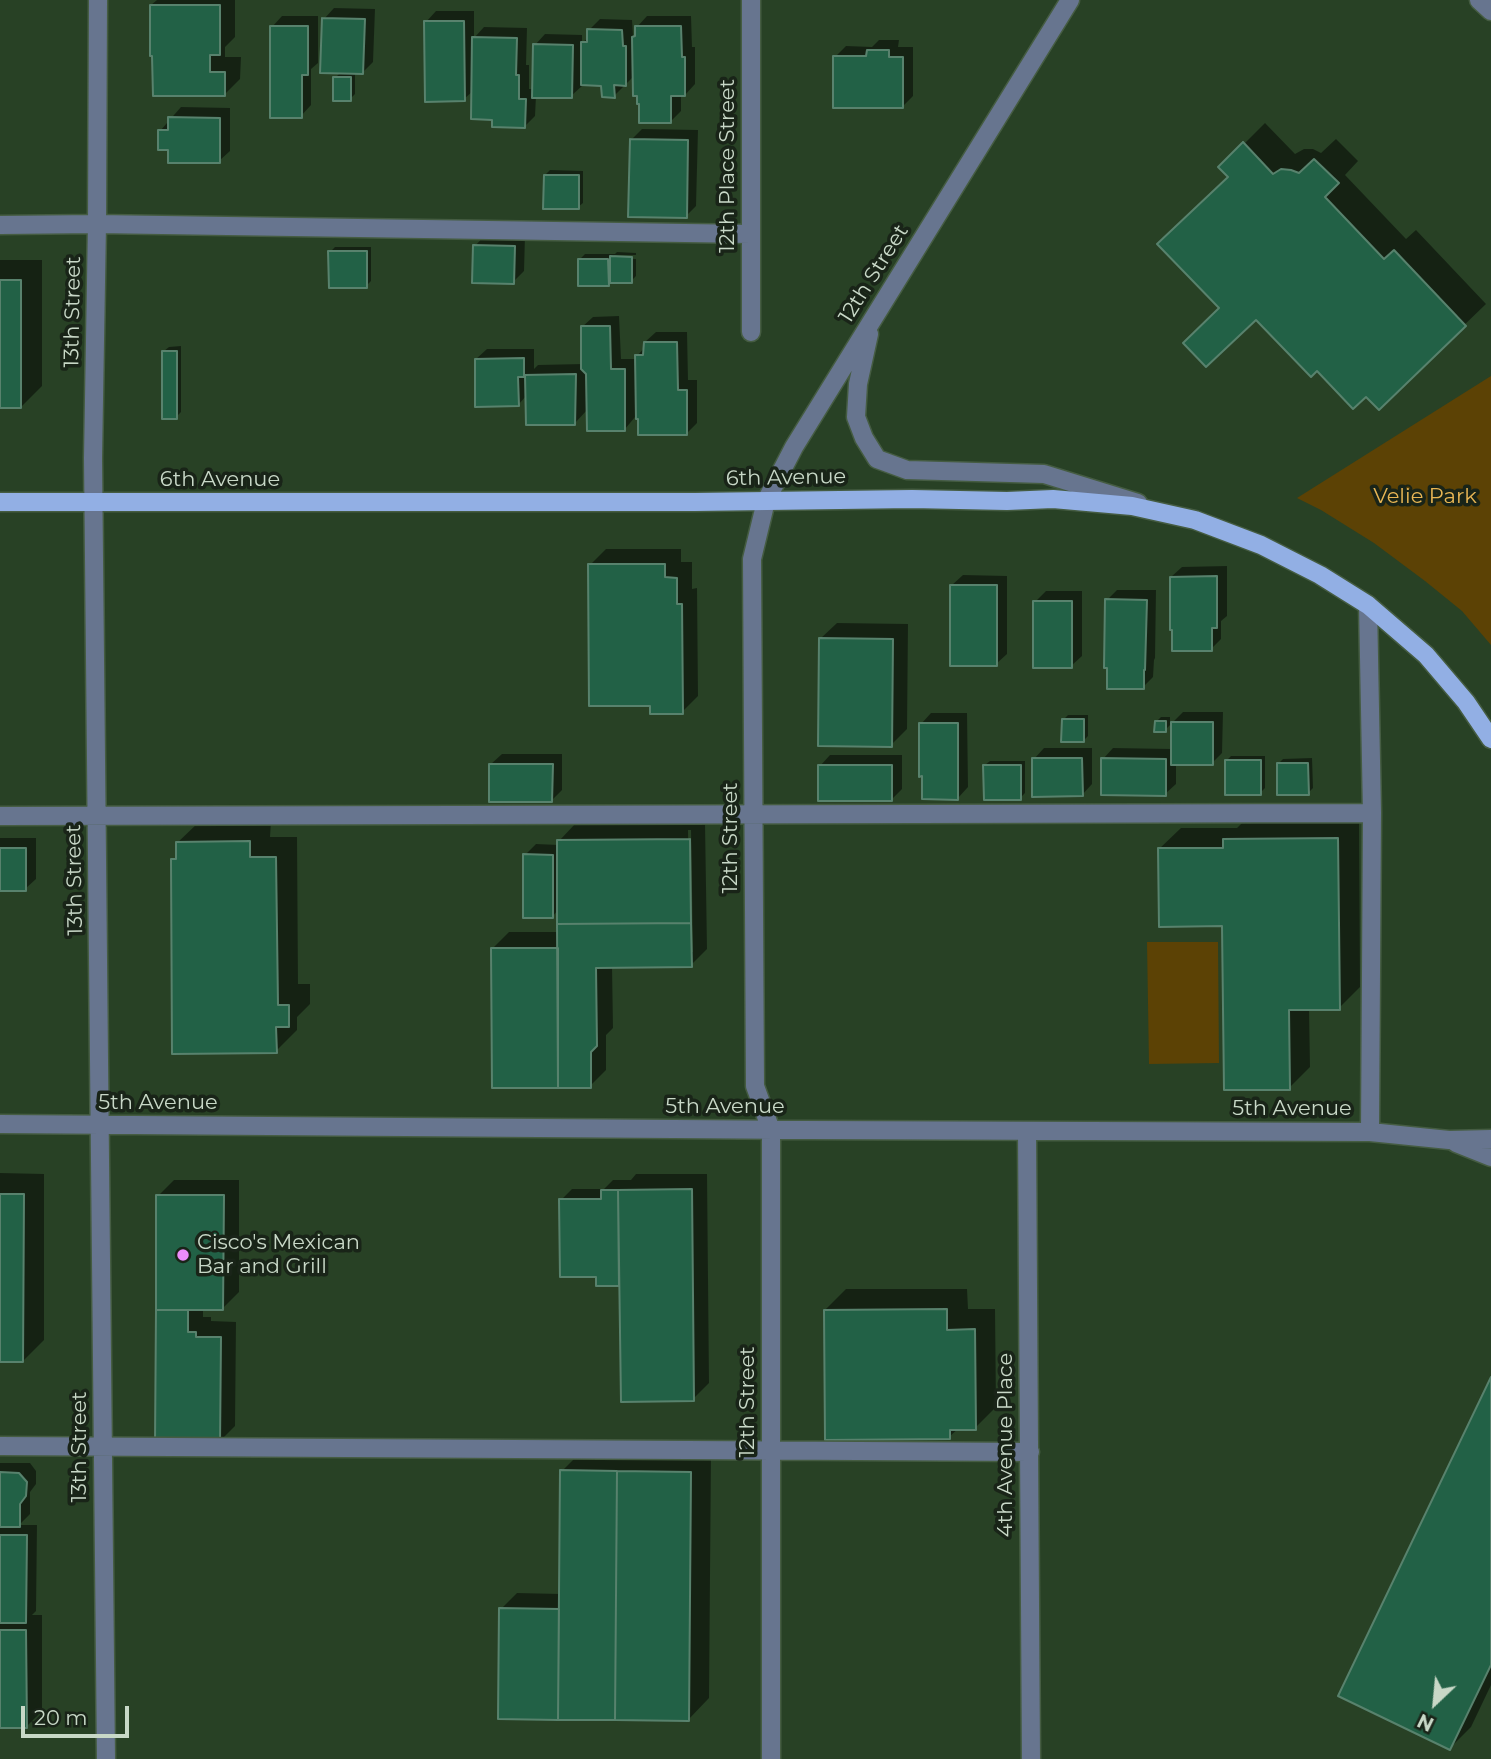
<!DOCTYPE html>
<style>
body{margin:0}
#map{position:relative;width:1491px;height:1759px;overflow:hidden;background:#284125;font-family:Montserrat,sans-serif}
canvas{display:block}
.north{position:absolute;left:1400px;top:1668px;width:70px;height:70px;-webkit-text-stroke:5px #192418;paint-order:stroke;rotate:206deg;font-size:19px;font-weight:700;line-height:28px;text-align:center;color:#c8d8c7}
.north::after{content:'';display:block;margin:auto;width:24px;height:32px;background:#c8d8c7;clip-path:polygon(50% 0,100% 100%,50% 72%,0 100%)}
.scale{position:absolute;left:21px;top:1706px;width:108px;height:32px;box-sizing:border-box;border:4px solid #c8d8c7;border-top:0;padding-left:9px;font-size:21px;line-height:24px;white-space:nowrap;color:#c8d8c7;-webkit-text-stroke:5px #192418;paint-order:stroke}
</style>
<div id="map">
<canvas width="1491" height="1759"></canvas>
<div class="north">N</div>
<div class="scale">20 m</div>
</div>
<script>
const context = document.querySelector('canvas').getContext('2d');
context.lineJoin = 'round';
function fillPath(path, color) { context.fillStyle = color; context.fill(path, 'evenodd'); }
const poly = rows => new Path2D(rows.map(r => 'M' + r).join(''));
function stroke(path, color, width, dash) { context.strokeStyle = color; context.lineWidth = width; context.lineCap = dash ? 'butt' : 'round'; context.setLineDash(dash || []); context.stroke(path); }
function write(font, color, halo, rows, align = 'center') {
  context.font = font + ' Montserrat,sans-serif'; context.lineWidth = 7; context.setLineDash([]); context.textBaseline = 'middle'; context.strokeStyle = halo; context.fillStyle = color; for (const [text, x, y, turn = 0] of rows) {
    context.save(); context.translate(x, y); context.rotate((+turn || 0) * Math.PI / 180); context.textAlign = isNaN(turn) ? turn : align; if (halo) context.strokeText(text, 0, 0); context.fillText(text, 0, 0); context.restore();
  }
}
fillPath(poly([
 [1491,376,1491,645,1462,611,1425,581,1374,543,1321,510,1297,498],
 [1147,942,1218,942,1219,1063,1149,1064]
]), '#5c4205');
fillPath(poly([
 [157,0,235,0,235,37,225,47,225,57,241,57,240,79,224,95,151,5],
 [334,8,375,9,373,62,363,72,355,72,355,94,350,99,335,78,341,72,324,19],
 [436,11,474,11,474,38,484,27,527,28,526,65,529,65,529,89,534,89,535,45,545,34,582,35,582,43,589,37,589,30,600,19,632,20,633,36,636,36,637,27,647,16,691,16,692,47,695,47,695,84,685,95,681,95,681,111,671,121,641,102,634,76,614,96,603,84,582,84,582,86,571,96,536,96,535,116,525,126,494,118,473,91,464,99,426,22],
 [282,16,318,16,318,63,311,69,311,105,301,116,272,27],
 [879,40,899,40,898,47,913,47,913,96,902,107,835,57,846,46,872,47],
 [181,107,230,108,230,151,219,161,169,148,160,131],
 [1265,123,1295,154,1304,149,1313,149,1321,153,1336,139,1358,161,1345,175,1406,239,1416,230,1486,304,1379,407,1366,395,1317,369,1256,317,1221,307,1230,176,1221,167],
 [642,129,698,130,696,206,686,216,631,140],
 [550,170,583,171,583,203,578,207,545,175],
 [485,235,525,236,524,271,513,282,475,246],
 [335,247,371,247,371,281,366,286,330,252],
 [617,252,636,253,636,255,614,255,614,258,636,259,636,276,631,281,611,281,608,284,580,259,585,254,615,254],
 [0,260,42,260,42,386,21,407,0,407],
 [619,316,621,359,637,359,637,356,645,347,645,342,656,332,687,332,688,380,697,380,697,423,687,433,639,417,635,417,625,429,588,409,575,423,527,395,518,405,476,359,487,349,534,349,534,369,538,365,583,364,582,327,593,317],
 [181,346,181,412,176,417,164,351,169,347],
 [606,549,681,549,681,562,692,562,692,589,697,588,698,696,682,712,652,704,590,565],
 [1227,566,1227,616,1221,621,1221,639,1211,649,1171,577,1182,567],
 [963,575,1007,576,1007,654,996,664,952,585],
 [1117,590,1156,590,1155,658,1154,660,1153,677,1143,687,1107,600],
 [1046,591,1082,591,1082,656,1071,666,1035,602],
 [837,623,908,624,907,729,891,745,820,639],
 [1183,712,1223,712,1222,753,1212,763,1176,763,1176,784,1165,794,1103,759,1113,748,1172,749,1172,723,1165,730,1157,721,1161,717,1170,717,1170,725],
 [931,713,967,713,968,787,958,798,921,724],
 [1068,715,1088,715,1088,736,1083,741,1063,720],
 [1044,748,1092,748,1092,784,1082,795,1034,759],
 [502,754,562,754,562,790,551,801,491,764],
 [830,755,902,755,902,789,892,799,820,766],
 [1231,756,1265,756,1265,788,1260,793,1226,761],
 [1312,758,1313,788,1308,793,1279,763,1283,759],
 [990,761,1025,761,1025,793,1020,798,985,765],
 [1359,818,1360,987,1339,1008,1309,1009,1310,1067,1289,1088,1224,925,1159,849,1181,828,1237,828,1246,819],
 [271,821,270,837,297,837,298,984,310,984,310,1004,297,1017,297,1030,276,1051,173,860,178,855,177,843,199,822],
 [705,823,707,949,691,965,612,966,613,1028,606,1035,606,1070,590,1086,493,948,509,932,559,932,559,909,552,917,525,855,536,844,559,845,559,841,575,824],
 [688,830,691,830,693,952,690,952],
 [0,838,36,838,36,879,25,889,0,889],
 [0,1173,44,1174,44,1340,23,1361,0,1361],
 [636,1174,707,1174,709,1383,693,1399,621,1282,619,1284,597,1275,561,1200,572,1189,604,1189,613,1180,631,1180],
 [174,1180,239,1180,239,1292,223,1308,203,1308,203,1317,211,1317,211,1321,236,1322,235,1426,219,1442,157,1441,158,1196],
 [846,1289,967,1289,968,1309,995,1309,996,1407,975,1428,959,1428,949,1437,825,1310],
 [1491,1381,1491,1685,1471,1727,1450,1748],
 [711,1452,709,1698,688,1720,501,1609,517,1593,561,1594,562,1471,578,1455],
 [0,1463,30,1463,36,1471,36,1484,30,1492,30,1514,19,1525,37,1525,36,1611,32,1615,42,1615,42,1711,26,1727,0,1726]
]), '#0007');
const building = poly([
 [150,5,220,5,220,55,210,55,210,72,225,72,225,96,153,96,152,56,150,56,150,5],
 [322,18,365,19,363,74,320,73,322,18],
 [424,21,464,21,465,101,425,102,424,21],
 [270,26,308,26,308,75,302,75,302,118,270,118,270,26],
 [635,26,681,26,682,57,685,57,685,96,671,96,671,123,639,123,639,104,637,104,637,96,633,96,632,37,635,36,635,26],
 [587,29,622,30,623,46,626,46,626,86,614,85,615,98,602,97,601,86,581,85,581,42,587,42,587,29],
 [472,37,517,38,516,75,519,75,519,99,526,99,525,128,492,127,492,120,471,119,472,37],
 [533,44,573,45,572,98,532,98,533,44],
 [867,50,889,50,889,57,903,57,903,108,833,108,833,56,866,56,867,50],
 [333,77,351,77,351,101,333,101,333,77],
 [168,117,220,118,220,163,168,163,168,150,158,150,158,130,168,130,168,117],
 [630,139,688,140,687,218,628,217,630,139],
 [1243,142,1273,174,1281,169,1291,170,1299,173,1314,159,1339,183,1325,197,1384,259,1394,250,1466,326,1379,410,1366,397,1353,409,1317,371,1311,377,1256,320,1206,367,1183,343,1219,308,1157,244,1228,177,1218,167,1243,142],
 [544,175,579,175,579,209,543,209,544,175],
 [473,245,515,246,514,284,472,283,473,245],
 [328,251,367,251,367,288,329,288,328,251],
 [610,256,632,257,632,283,610,283,610,256],
 [578,259,608,259,609,286,578,286,578,259],
 [0,280,21,280,21,408,0,408,0,280],
 [581,326,610,326,611,369,625,369,625,431,587,431,586,374,581,369,581,326],
 [644,342,677,342,678,390,687,390,687,435,638,435,638,419,636,419,635,355,643,355,644,342],
 [162,351,177,351,177,419,162,419,162,351],
 [524,358,524,377,518,377,519,406,475,407,475,359,524,358],
 [576,374,575,425,526,425,525,375,576,374],
 [588,564,665,564,665,577,677,578,677,604,682,604,683,714,650,714,650,706,589,706,588,564],
 [1217,576,1217,628,1212,628,1212,651,1172,651,1172,630,1170,630,1170,577,1217,576],
 [950,585,997,585,997,666,950,666,950,585],
 [1105,599,1147,600,1145,670,1144,670,1144,689,1107,689,1107,668,1104,668,1105,599],
 [1033,601,1072,601,1072,668,1033,668,1033,601],
 [819,638,893,639,892,747,818,746,819,638],
 [1062,719,1084,719,1084,742,1061,742,1062,719],
 [1155,721,1166,721,1166,732,1154,732,1155,721],
 [1171,722,1213,722,1213,765,1171,765,1171,722],
 [919,723,958,723,958,800,922,799,922,776,919,777,919,723],
 [1032,758,1082,758,1083,796,1032,797,1032,758],
 [1101,758,1166,759,1166,796,1101,795,1101,758],
 [1225,760,1261,760,1261,795,1225,795,1225,760],
 [1277,763,1308,763,1309,795,1277,795,1277,763],
 [489,764,553,764,552,802,489,802,489,764],
 [818,765,892,765,892,801,818,801,818,765],
 [983,765,1021,765,1021,800,984,800,983,765],
 [1338,838,1340,1010,1289,1010,1290,1090,1224,1090,1222,926,1159,927,1158,848,1223,848,1223,839,1338,838],
 [690,839,691,923,557,924,557,840,690,839],
 [250,841,250,857,276,857,278,1005,289,1005,289,1027,276,1027,277,1053,172,1054,171,859,176,859,176,842,250,841],
 [0,848,26,848,26,891,0,891,0,848],
 [523,854,553,855,553,918,523,918,523,854],
 [691,923,692,967,596,968,597,1046,591,1052,591,1088,558,1088,557,924,691,923],
 [491,948,558,948,558,1088,492,1088,491,948],
 [692,1189,694,1401,621,1402,618,1190,692,1189],
 [601,1190,618,1190,619,1286,596,1286,596,1277,560,1277,559,1199,601,1199,601,1190],
 [0,1194,24,1194,23,1362,0,1362,0,1194],
 [156,1195,224,1195,223,1310,156,1310,156,1195],
 [947,1309,947,1330,975,1329,976,1430,950,1430,950,1439,825,1440,824,1310,947,1309],
 [156,1310,188,1310,188,1332,196,1332,196,1337,221,1337,220,1443,155,1443,156,1310],
 [1491,1377,1491,1665,1450,1750,1338,1696,1491,1377],
 [560,1470,617,1471,615,1720,558,1720,560,1470],
 [617,1471,691,1472,689,1721,615,1720,617,1471],
 [0,1472,19,1473,27,1482,26,1496,20,1504,20,1527,0,1527,0,1472],
 [0,1535,27,1535,26,1623,0,1623,0,1535],
 [499,1608,559,1609,558,1720,498,1719,499,1608],
 [0,1630,26,1630,27,1728,0,1728,0,1630]
]);
fillPath(building, '#226146');
stroke(building, '#58826d', 2);
const minor = poly([
 [98,0,97,224,93,458,106,1759],
 [751,0,751,332],
 [1479,0,1491,11],
 [0,225,97,224,750,234],
 [869,334,858,384,856,417,864,438,877,459,907,470,1044,474,1138,503],
 [1368,605,1372,813,1370,1132],
 [0,816,1372,813],
 [0,1124,808,1130,1370,1132,1449,1140,1491,1139],
 [1027,1131,1031,1759],
 [1456,1143,1491,1157],
 [0,1446,1030,1452],
 [771,1759,771,1130,755,1086,752,559,766,501,794,447,1070,0]
]);
const major = poly([
 [0,502,695,502,912,499,1007,501,1053,499,1132,506,1195,520,1261,545,1320,575,1368,605,1426,655,1466,702,1491,739]
]);
stroke(minor, '#455c42', 21);
stroke(major, '#455c42', 21);
stroke(minor, '#67758f', 18);
stroke(major, '#92afe4', 18);
for (const [x, y, r, color] of [
 [183,1255,7,"#ec8cfa"]
]) { const dot = new Path2D(); dot.arc(x, y, r, 0, 2 * Math.PI); context.fillStyle = color; context.fill(dot); stroke(dot, '#192418', 2.5); }
write('21px', '#c8d8c7', '#192418', [
 ["12th Place Street",728,166,-90],
 ["12th Street",874,274,-58],
 ["13th Street",73,312,-89],
 ["6th Avenue",786,478,-1],
 ["6th Avenue",220,480],
 ["12th Street",731,838,-90],
 ["13th Street",75,880,-91],
 ["5th Avenue",158,1103],
 ["5th Avenue",725,1107],
 ["5th Avenue",1292,1109],
 ["12th Street",748,1402,-90],
 ["4th Avenue Place",1006,1445,-90],
 ["13th Street",80,1447,-90]
]);
write('21px', '#e8b654', '#192418', [
 ["Velie Park",1425,497]
]);
write('21px', '#c8d8c7', '#192418', [
 ["Cisco's Mexican",197,1243],
 ["Bar and Grill",197,1267]
], 'left');
</script>
